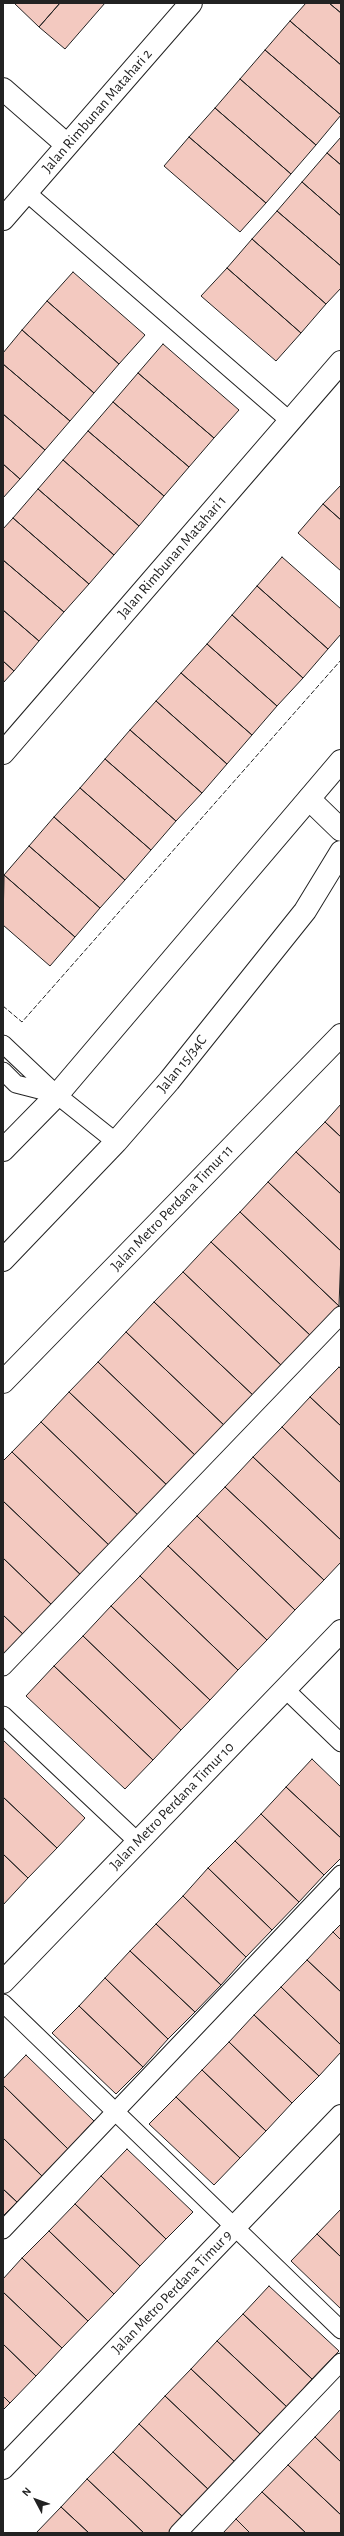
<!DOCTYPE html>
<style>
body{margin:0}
#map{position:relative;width:344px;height:2536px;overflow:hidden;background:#fff;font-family:"Alegreya Sans",sans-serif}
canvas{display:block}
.frame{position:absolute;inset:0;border:4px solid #222;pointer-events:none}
.north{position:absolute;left:16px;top:2480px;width:40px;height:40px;-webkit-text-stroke:3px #fff;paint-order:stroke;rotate:311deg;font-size:11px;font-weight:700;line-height:16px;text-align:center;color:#222}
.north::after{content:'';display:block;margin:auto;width:14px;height:18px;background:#222;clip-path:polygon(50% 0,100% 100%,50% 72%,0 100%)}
</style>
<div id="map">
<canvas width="344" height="2536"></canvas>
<div class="frame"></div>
<div class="north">N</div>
</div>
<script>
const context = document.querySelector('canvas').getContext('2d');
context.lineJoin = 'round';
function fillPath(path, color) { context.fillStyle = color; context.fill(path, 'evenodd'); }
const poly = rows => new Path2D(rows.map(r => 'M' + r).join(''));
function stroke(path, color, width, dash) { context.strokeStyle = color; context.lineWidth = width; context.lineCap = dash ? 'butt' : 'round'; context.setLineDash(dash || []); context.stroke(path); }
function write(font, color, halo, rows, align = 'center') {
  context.font = font + ' "Alegreya Sans",sans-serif'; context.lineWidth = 3; context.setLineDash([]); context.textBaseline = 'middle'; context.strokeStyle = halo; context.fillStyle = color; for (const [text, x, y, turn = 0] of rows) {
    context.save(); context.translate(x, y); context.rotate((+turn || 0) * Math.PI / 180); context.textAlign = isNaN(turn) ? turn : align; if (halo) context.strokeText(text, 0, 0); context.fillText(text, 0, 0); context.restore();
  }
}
const building = poly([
 [14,3,60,3,39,27,14,3],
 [60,3,105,3,65,49,39,27,60,3],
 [306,3,329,3,341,13,341,65,290,21,306,3],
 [329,3,341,3,341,13,329,3],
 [290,21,341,65,341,115,265,50,290,21],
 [265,50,341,115,316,145,240,79,265,50],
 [240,79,316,145,291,174,215,108,240,79],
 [215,108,291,174,266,203,189,137,215,108],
 [189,137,266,203,240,232,164,166,189,137],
 [341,137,341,165,327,153,341,137],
 [327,153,341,165,341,216,302,182,327,153],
 [302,182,341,216,341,266,277,211,302,182],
 [277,211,341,266,341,288,326,304,252,239,277,211],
 [252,239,326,304,301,333,227,268,252,239],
 [227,268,301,333,276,361,201,296,227,268],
 [73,272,145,335,119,364,47,301,73,272],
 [47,301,119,364,94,393,22,330,47,301],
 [22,330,94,393,70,421,3,364,3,353,22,330],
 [163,344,239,410,214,438,138,373,163,344],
 [3,364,70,421,45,450,3,414,3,364],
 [138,373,214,438,189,467,113,402,138,373],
 [113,402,189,467,164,496,88,431,113,402],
 [3,414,45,450,20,479,3,464,3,414],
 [88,431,164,496,139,526,63,460,88,431],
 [63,460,139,526,114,555,38,489,63,460],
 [3,464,20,479,3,498,3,464],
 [341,485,341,520,323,504,341,485],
 [38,489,114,555,89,584,13,518,38,489],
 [323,504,341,520,341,571,298,533,323,504],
 [13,518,89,584,64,612,3,560,3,529,13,518],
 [282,557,341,609,341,634,328,649,257,586,282,557],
 [3,560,64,612,39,641,3,610,3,560],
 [257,586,328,649,303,678,232,615,257,586],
 [3,610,39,641,14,671,3,661,3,610],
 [232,615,303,678,277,706,207,644,232,615],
 [207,644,277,706,252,735,181,673,207,644],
 [3,661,14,671,3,683,3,661],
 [181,673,252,735,227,764,156,701,181,673],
 [156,701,227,764,202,793,130,730,156,701],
 [130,730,202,793,176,821,105,759,130,730],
 [105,759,176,821,151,850,80,788,105,759],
 [80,788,151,850,125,880,54,817,80,788],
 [54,817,125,880,100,908,29,846,54,817],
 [29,846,100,908,75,937,4,875,29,846],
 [4,875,75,937,50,966,3,925,4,875],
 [341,1104,341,1137,325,1122,341,1104],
 [325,1122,341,1137,341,1194,296,1152,325,1122],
 [296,1152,341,1194,341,1251,268,1182,296,1152],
 [268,1182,341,1251,339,1306,240,1212,268,1182],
 [240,1212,339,1306,311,1336,211,1242,240,1212],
 [211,1242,311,1336,282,1366,183,1272,211,1242],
 [183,1272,282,1366,254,1396,154,1302,183,1272],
 [154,1302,254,1396,226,1427,126,1332,154,1302],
 [126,1332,226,1427,197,1457,98,1362,126,1332],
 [98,1362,197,1457,169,1487,69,1392,98,1362],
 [339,1367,341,1369,341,1426,310,1397,339,1367],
 [69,1392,169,1487,140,1517,41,1422,69,1392],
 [310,1397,341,1426,341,1483,282,1427,310,1397],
 [41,1422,140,1517,111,1547,12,1452,41,1422],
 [282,1427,341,1483,341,1540,253,1457,282,1427],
 [12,1452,111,1547,83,1577,3,1501,3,1461,12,1452],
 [253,1457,341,1540,341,1562,324,1580,225,1487,253,1457],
 [225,1487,324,1580,295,1610,197,1516,225,1487],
 [3,1501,83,1577,54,1607,3,1558,3,1501],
 [197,1516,295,1610,267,1640,168,1546,197,1516],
 [168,1546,267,1640,238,1670,140,1576,168,1546],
 [3,1558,54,1607,26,1637,3,1615,3,1558],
 [140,1576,238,1670,210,1700,111,1606,140,1576],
 [111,1606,210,1700,181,1730,83,1636,111,1606],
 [3,1615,26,1637,3,1662,3,1615],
 [83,1636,181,1730,153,1760,54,1666,83,1636],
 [54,1666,153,1760,125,1789,26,1696,54,1666],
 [3,1740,85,1818,57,1848,3,1797,3,1740],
 [312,1759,341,1787,341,1838,286,1787,312,1759],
 [286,1787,341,1838,341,1858,324,1875,261,1814,286,1787],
 [3,1797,57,1848,28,1878,3,1854,3,1797],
 [261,1814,324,1875,299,1902,235,1841,261,1814],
 [235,1841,299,1902,272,1930,208,1868,235,1841],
 [3,1854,28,1878,3,1905,3,1854],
 [208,1868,272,1930,246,1957,183,1896,208,1868],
 [183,1896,246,1957,221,1985,156,1924,183,1896],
 [156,1924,221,1985,195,2012,130,1951,156,1924],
 [341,1924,341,1940,333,1932,341,1924],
 [333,1932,341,1940,341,1992,307,1960,333,1932],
 [130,1951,195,2012,168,2039,105,1978,130,1951],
 [307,1960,341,1992,341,2045,281,1987,307,1960],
 [105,1978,168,2039,143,2067,79,2006,105,1978],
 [281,1987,341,2045,341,2052,319,2076,254,2015,281,1987],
 [79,2006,143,2067,116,2094,52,2033,79,2006],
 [254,2015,319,2076,292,2103,229,2042,254,2015],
 [229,2042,292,2103,266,2131,202,2070,229,2042],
 [26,2055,94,2121,68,2149,3,2085,3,2079,26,2055],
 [202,2070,266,2131,240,2158,176,2097,202,2070],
 [3,2085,68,2149,42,2176,3,2138,3,2085],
 [176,2097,240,2158,214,2185,149,2124,176,2097],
 [3,2138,42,2176,17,2202,3,2189,3,2138],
 [127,2149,193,2212,166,2239,101,2176,127,2149],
 [101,2176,166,2239,140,2266,75,2204,101,2176],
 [3,2189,17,2202,3,2216,3,2189],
 [75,2204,140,2266,114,2294,49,2231,75,2204],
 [341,2209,341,2257,317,2234,341,2209],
 [49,2231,114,2294,88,2321,22,2258,49,2231],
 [317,2234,341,2257,341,2309,291,2261,317,2234],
 [22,2258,88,2321,62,2348,3,2292,3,2279,22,2258],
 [269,2286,339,2351,312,2379,243,2314,269,2286],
 [3,2292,62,2348,36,2376,3,2344,3,2292],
 [243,2314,312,2379,287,2407,217,2341,243,2314],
 [217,2341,287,2407,260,2434,191,2369,217,2341],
 [3,2344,36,2376,10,2403,3,2396,3,2344],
 [191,2369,260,2434,235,2462,165,2396,191,2369],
 [3,2396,10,2403,3,2410,3,2396],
 [165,2396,235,2462,209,2490,139,2424,165,2396],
 [341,2409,341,2462,315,2437,341,2409],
 [139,2424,209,2490,183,2517,113,2452,139,2424],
 [315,2437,341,2462,341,2515,288,2465,315,2437],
 [113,2452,183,2517,168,2533,144,2533,87,2479,113,2452],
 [288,2465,341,2515,341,2533,306,2533,262,2492,288,2465],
 [87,2479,144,2533,89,2533,61,2507,87,2479],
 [262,2492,306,2533,250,2533,236,2519,262,2492],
 [61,2507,89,2533,36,2533,61,2507],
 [236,2519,250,2533,223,2533,236,2519]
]);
fillPath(building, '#f3c9c0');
stroke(building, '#222', 1);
const service = poly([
 [26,192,290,421],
 [3,1044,57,1095,116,1142],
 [3,1071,16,1084,55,1094],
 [3,1667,341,1315],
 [285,1689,341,1743],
 [3,1715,138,1842],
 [3,2003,341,2330],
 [3,2230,341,1874],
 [178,2533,341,2362]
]);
const minor = poly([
 [3,89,67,145],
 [3,219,191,3],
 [3,753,341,362],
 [309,799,341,830],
 [3,1382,341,1035],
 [3,1982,341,1631],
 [3,2468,341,2116]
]);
const tertiary = poly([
 [3,1150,57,1095,341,761],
 [3,1260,116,1142,169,1081,305,911,341,852]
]);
stroke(service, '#222', 19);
stroke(minor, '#222', 24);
stroke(tertiary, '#222', 24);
stroke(service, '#fff', 17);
stroke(minor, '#fff', 22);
stroke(tertiary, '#fff', 22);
stroke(poly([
 [3,1006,22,1022,341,660]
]), '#222', 1, [5, 2]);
write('15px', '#222', '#fff', [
 ["Jalan Rimbunan Matahari 2",97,111,-49],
 ["Jalan Rimbunan Matahari 1",172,557,-49],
 ["Jalan 15/34C",182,1064,-51],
 ["Jalan Metro Perdana Timur 11",172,1208,-46],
 ["Jalan Metro Perdana Timur 10",172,1806,-46],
 ["Jalan Metro Perdana Timur 9",172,2292,-46]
]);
</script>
